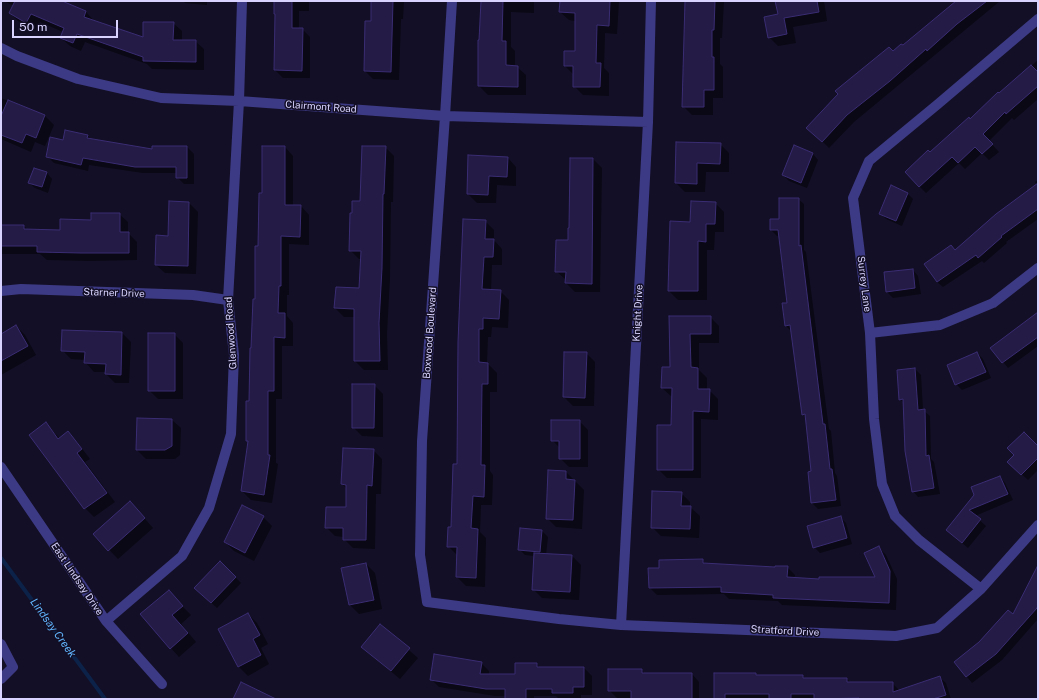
<!DOCTYPE html>
<style>
body{margin:0}
#map{position:relative;width:1039px;height:700px;overflow:hidden;background:#130f26;font-family:"Public Sans",sans-serif}
canvas{display:block}
.frame{position:absolute;inset:0;border:2px solid #d9d4ff;pointer-events:none}
.scale{position:absolute;left:12px;top:20px;width:106px;height:18px;box-sizing:border-box;border:2px solid #d9d4ff;border-top:0;padding-left:5px;font-size:12px;line-height:14px;white-space:nowrap;color:#d9d4ff;-webkit-text-stroke:3px #130f26;paint-order:stroke}
</style>
<div id="map">
<canvas width="1039" height="700"></canvas>
<div class="frame"></div>
<div class="scale">50 m</div>
</div>
<script>
const context = document.querySelector('canvas').getContext('2d');
context.lineJoin = 'round';
function fillPath(path, color) { context.fillStyle = color; context.fill(path, 'evenodd'); }
const poly = rows => new Path2D(rows.map(r => 'M' + r).join(''));
function stroke(path, color, width, dash) { context.strokeStyle = color; context.lineWidth = width; context.lineCap = dash ? 'butt' : 'round'; context.setLineDash(dash || []); context.stroke(path); }
function write(font, color, halo, rows, align = 'center') {
  context.font = font + ' "Public Sans",sans-serif'; context.lineWidth = 3; context.setLineDash([]); context.textBaseline = 'middle'; context.strokeStyle = halo; context.fillStyle = color; for (const [text, x, y, turn = 0] of rows) {
    context.save(); context.translate(x, y); context.rotate((+turn || 0) * Math.PI / 180); context.textAlign = isNaN(turn) ? turn : align; if (halo) context.strokeText(text, 0, 0); context.fillText(text, 0, 0); context.restore();
  }
}
fillPath(poly([
 [4,1,59,1,86,12,95,22,144,39,173,23,182,31,182,41,195,41,204,49,204,70,152,69,147,64,85,42,81,51,70,46,61,38,63,32,40,22,35,31,18,21,10,13,14,6],
 [183,1,207,1,207,5,185,3],
 [275,1,309,1,309,11,299,11,299,29,302,29,310,37,310,78,283,78,275,70],
 [372,1,404,1,403,19,401,19,399,80,373,79,365,71,372,22],
 [482,1,534,1,534,13,511,12,511,47,515,51,515,66,517,67,526,75,526,95,488,95,479,86],
 [561,1,619,1,617,34,605,33,604,68,609,73,609,96,583,95,574,86,574,75,565,66,576,52,575,21,569,20,560,12],
 [686,1,724,1,722,38,720,38,720,64,723,67,723,98,713,98,713,115,692,115,683,106],
 [776,1,824,1,827,21,793,27,796,43,778,46,769,37,779,15],
 [956,1,1000,1,854,122,829,148,815,134,893,53,903,47,956,2],
 [1038,60,1038,99,1014,120,1012,118,989,141,999,152,989,160,982,153,965,169,959,163,926,193,919,186,930,153,970,120],
 [1,98,45,116,54,125,45,146,35,142,31,152,1,139],
 [88,136,92,140,153,150,187,147,194,154,194,184,184,184,177,177,177,173,143,173,89,165,88,171,54,163,47,156,64,141],
 [677,143,720,144,729,153,729,172,706,172,705,192,685,192,676,183],
 [285,147,293,156,293,206,301,206,309,215,309,245,289,244,289,295,287,295,287,316,293,323,293,346,282,346,282,399,276,399,276,463,278,464,272,503,251,500,242,491,249,442,252,349,263,194],
 [385,147,394,156,393,202,391,202,390,278,387,333,388,370,364,370,355,361,355,317,344,317,335,308,360,289,362,259,359,259,350,250,353,214,361,202],
 [813,154,818,160,807,188,789,181,783,175],
 [508,158,516,167,516,186,497,185,496,203,477,203,468,194],
 [593,159,602,168,600,292,575,292,566,283,566,280,556,271,568,241],
 [34,169,47,173,52,179,48,193,35,188,29,183],
 [1038,180,1038,219,1006,242,1007,243,984,263,982,261,943,287,937,282,955,251,1037,185,1035,182],
 [907,193,913,199,902,226,886,219,880,213],
 [798,199,804,204,804,250,806,252,829,429,831,431,835,473,837,476,841,506,818,509,812,503,809,473,812,472,806,418,803,414,791,331,786,326,788,304,779,236,777,236,771,230],
 [170,202,189,203,198,212,196,274,165,273,156,265,169,237],
 [715,203,724,212,724,232,715,232,714,250,707,250,707,300,678,300,669,291,691,223],
 [119,214,128,222,128,233,137,242,137,260,90,261,47,260,40,254,1,254,1,226,24,226,28,230,61,231],
 [485,221,494,230,494,240,502,249,502,265,492,265,491,290,500,291,509,300,508,328,492,327,491,337,488,337,487,363,497,373,497,392,490,392,490,471,493,475,492,505,481,505,480,532,486,538,485,587,466,586,457,577,458,556,448,546,452,529],
 [913,270,918,276,921,294,893,298,887,292],
 [1038,313,1038,346,1008,368,992,348],
 [670,317,710,317,719,326,719,343,699,343,699,370,707,378,707,390,709,390,718,399,718,420,701,419,701,478,667,478,658,469,672,426,672,397,662,388,671,368],
 [16,326,25,335,36,355,1,375,1,335],
 [63,331,122,333,131,342,129,383,115,383,106,374,106,372,94,372,86,363,86,360,71,359,62,350],
 [174,334,183,343,183,399,158,399,149,390],
 [586,353,595,362,594,406,573,406,564,397],
 [977,353,983,359,991,378,962,390,956,384],
 [915,369,921,375,923,410,930,416,931,459,934,462,940,494,918,497,913,491,904,403,900,399],
 [374,385,383,394,383,437,362,436,353,427],
 [172,420,181,428,180,455,175,459,146,459,137,450],
 [579,421,588,430,588,467,569,467,560,458,560,448,552,440],
 [46,424,60,439,68,433,77,442,90,459,85,462,115,502,94,517,85,508,30,435],
 [1038,447,1038,470,1028,480,1009,462,1015,455],
 [373,450,382,459,381,494,376,494,375,549,353,548,344,539,344,537,335,536,326,527,347,508,347,489,342,484],
 [566,472,584,490,582,529,556,527,547,518],
 [1000,477,1005,483,1013,500,975,516,986,526,968,548,947,530],
 [681,493,690,502,690,507,700,516,699,538,661,536,652,527],
 [139,512,153,528,118,559,94,534],
 [263,517,272,526,254,561,234,551,225,542],
 [840,517,846,523,852,544,820,553,814,547],
 [542,531,548,537,546,555,572,556,581,565,579,600,542,598,533,589,534,556,525,555,519,549],
 [878,547,886,555,897,579,896,610,782,605,778,601,729,599,724,594,657,595,650,588,649,569,660,569,702,560,707,565,787,567,795,575,794,579,820,580,876,578],
 [220,562,241,583,217,608,195,588],
 [366,564,375,573,382,609,359,614,350,605],
 [1038,579,1038,619,1002,660,972,683,955,662,1013,616],
 [175,599,191,615,181,624,196,642,179,657,141,615],
 [248,614,257,623,268,644,261,648,269,664,248,676,239,667,219,630],
 [380,625,418,658,400,679,362,647],
 [481,663,489,671,489,675,516,675,537,664,540,668,584,668,592,676,592,695,581,695,581,699,559,699,556,696,534,696,534,699,506,699,506,696,495,696,439,687,431,679],
 [642,670,645,674,692,674,699,682,699,699,632,699,632,698,617,698,609,690],
 [756,674,759,676,803,676,806,679,847,679,851,683,892,683,900,691,900,699,715,699],
 [940,678,946,683,951,699,909,699]
]), '#0007');
stroke(poly([
 [1,558,105,699]
]), '#0c2248', 4);
const building = poly([
 [15,1,62,1,86,11,84,17,143,37,143,22,174,22,173,40,196,40,196,62,143,61,143,57,77,34,73,43,60,38,64,28,31,14,26,23,9,13,15,1],
 [274,1,292,1,292,28,303,28,302,71,274,70,275,14,274,14,274,1],
 [371,1,393,1,391,72,364,71,365,21,371,21,371,1],
 [481,1,503,1,502,41,506,41,506,65,518,66,518,87,478,86,478,40,479,40,481,1],
 [560,1,610,1,609,26,597,25,596,63,601,63,600,87,573,87,573,66,564,66,564,51,575,51,575,13,559,12,560,1],
 [685,1,715,1,714,30,712,30,712,57,714,57,714,90,704,90,704,107,682,107,685,1],
 [775,1,817,1,819,12,784,18,787,34,768,38,764,17,778,14,775,1],
 [956,1,987,1,957,24,927,51,926,49,890,81,847,115,822,142,806,128,838,94,835,91,889,47,893,51,901,44,903,45,956,1],
 [1031,65,1038,72,1038,86,1006,114,1005,112,983,134,993,144,982,154,975,147,958,163,952,157,919,187,905,172,928,150,930,152,969,117,970,119,998,92,999,93,1031,65],
 [8,100,45,115,36,138,26,134,22,143,1,135,1,116,8,100],
 [65,130,88,135,87,138,152,149,152,146,187,146,187,178,176,178,176,167,135,167,83,158,81,165,46,157,50,137,63,140,65,130],
 [676,142,721,143,720,164,697,163,697,184,675,183,676,142],
 [794,145,813,153,801,183,782,175,794,145],
 [262,146,285,146,285,205,301,205,300,237,281,236,281,286,279,286,278,313,285,313,285,338,274,337,274,391,268,391,268,455,270,455,264,495,241,491,248,441,246,441,246,401,249,401,250,348,251,348,253,299,255,299,255,246,258,246,259,193,262,193,262,146],
 [362,146,386,146,384,194,383,194,382,268,379,323,380,361,354,361,354,309,334,308,336,287,359,288,361,251,349,251,350,213,352,213,352,201,360,201,362,146],
 [468,155,508,157,507,177,489,176,488,195,467,194,468,155],
 [570,158,593,158,592,284,565,283,566,272,555,272,556,240,568,240,568,228,569,228,570,158],
 [34,168,47,172,42,187,28,183,34,168],
 [1038,183,1038,209,1001,236,1002,237,978,258,976,255,937,282,924,264,951,245,955,250,996,214,1038,183],
 [891,185,908,193,896,221,879,214,891,185],
 [779,198,799,198,799,246,801,245,823,424,825,424,830,469,832,469,836,500,811,503,808,472,811,471,805,414,802,415,790,325,785,326,782,303,787,303,778,230,770,230,770,219,779,219,779,198],
 [169,201,189,202,188,266,155,265,156,235,168,236,169,201],
 [691,201,716,202,715,224,706,224,706,242,698,241,698,291,668,291,670,221,690,222,691,201],
 [91,213,120,213,120,232,129,232,129,253,81,253,37,252,37,246,1,246,1,225,24,225,24,229,60,230,60,219,91,220,91,213],
 [463,219,486,220,485,239,494,239,493,257,484,257,482,289,501,290,499,319,483,318,483,329,479,329,479,362,488,363,488,384,482,384,481,465,485,465,484,497,473,496,471,528,478,529,476,578,456,577,457,547,447,547,448,527,451,527,453,464,457,464,458,342,463,219],
 [913,269,915,288,886,292,884,272,913,269],
 [1038,312,1038,337,1002,363,990,348,1038,312],
 [669,316,711,316,711,334,690,334,691,367,698,368,698,389,710,389,709,412,693,411,693,470,657,470,657,425,671,425,672,388,661,388,662,367,670,367,669,316],
 [16,325,28,346,1,361,1,334,16,325],
 [62,330,122,332,121,375,105,374,106,364,84,363,85,352,61,351,62,330],
 [148,333,175,333,175,391,148,391,148,333],
 [564,352,587,352,585,398,563,397,564,352],
 [977,352,986,372,955,385,947,365,977,352],
 [915,368,918,410,925,409,926,456,929,455,934,488,912,492,905,451,903,399,899,400,897,370,915,368],
 [352,384,375,384,374,428,352,428,352,384],
 [137,418,172,419,172,446,165,450,136,450,137,418],
 [551,420,580,420,580,459,559,459,559,441,551,441,551,420],
 [46,422,58,439,68,431,82,449,77,453,107,493,84,509,29,435,46,422],
 [1024,432,1038,446,1038,458,1021,475,1007,462,1014,455,1007,448,1024,432],
 [343,448,374,449,372,486,367,485,366,540,343,540,343,528,325,528,326,507,346,507,346,485,341,484,343,448],
 [548,470,566,471,566,479,575,480,573,520,546,519,548,470],
 [1000,476,1008,494,969,510,981,519,962,543,946,530,974,495,971,487,1000,476],
 [652,491,682,492,681,506,691,506,690,529,651,528,652,491],
 [130,501,145,518,108,551,93,534,130,501],
 [242,505,264,516,245,553,224,542,242,505],
 [841,516,847,538,813,548,807,526,841,516],
 [520,528,542,530,540,552,518,550,520,528],
 [879,546,890,571,889,603,773,598,773,595,721,592,721,587,649,588,648,568,659,568,659,560,703,559,703,563,775,567,775,566,788,566,787,577,819,579,819,577,875,577,864,553,879,546],
 [534,553,572,555,570,592,532,590,534,553],
 [220,561,236,577,211,603,194,588,220,561],
 [366,563,374,600,349,605,341,568,366,563],
 [1038,565,1038,605,1037,608,996,654,966,677,954,662,979,642,1008,610,1013,614,1038,565],
 [169,590,183,606,172,615,188,633,170,649,140,614,169,590],
 [248,613,260,635,253,639,261,655,238,667,218,629,248,613],
 [380,624,410,648,391,671,361,647,380,624],
 [434,654,482,662,480,674,515,674,515,663,537,663,537,667,584,667,584,687,573,687,573,693,552,693,552,689,526,689,526,699,505,699,505,689,486,689,430,680,434,654],
 [608,669,642,669,642,673,692,673,692,699,631,699,631,691,608,691,608,669],
 [714,673,756,673,756,675,803,675,803,678,847,678,847,682,893,682,893,692,940,676,946,695,933,699,859,699,859,698,814,699,814,694,791,694,791,699,769,699,769,694,725,694,725,699,714,699,714,673],
 [241,682,276,699,233,699,241,682]
]);
fillPath(building, '#241b47');
stroke(building, '#3b2d73', 1);
stroke(poly([
 [1,48,17,56,78,79,161,98,239,101,445,116,648,122],
 [445,116,422,441,420,555,427,602,559,619,621,625,896,636,937,628,981,589,1038,525],
 [1,291,21,289,193,295,228,300],
 [870,333,940,325,993,303,1038,268],
 [1,467,106,621,162,684],
 [981,589,919,540,895,516,882,484,874,419,870,333,853,198,869,161,938,104,1038,19],
 [106,621,182,556,209,508,231,434,234,355,228,300,239,101,242,1],
 [621,625,648,122,651,1],
 [1,644,13,667,1,679]
]), '#3d3a85', 10);
stroke(poly([
 [445,116,452,1]
]), '#3d3a85', 10);
write('10px', '#d9d4ff', '#130f26', [
 ["Clairmont Road",321,107,4],
 ["Surrey Lane",864,284,83],
 ["Starner Drive",114,293,2],
 ["Knight Drive",638,313,-87],
 ["Glenwood Road",231,333,-94],
 ["Boxwood Boulevard",430,333,-86],
 ["East Lindsay Drive",77,579,56],
 ["Stratford Drive",785,631,3]
]);
write('italic 11px', '#62b6ff', '#130f26', [
 ["Lindsay Creek",53,628,54]
]);
</script>
